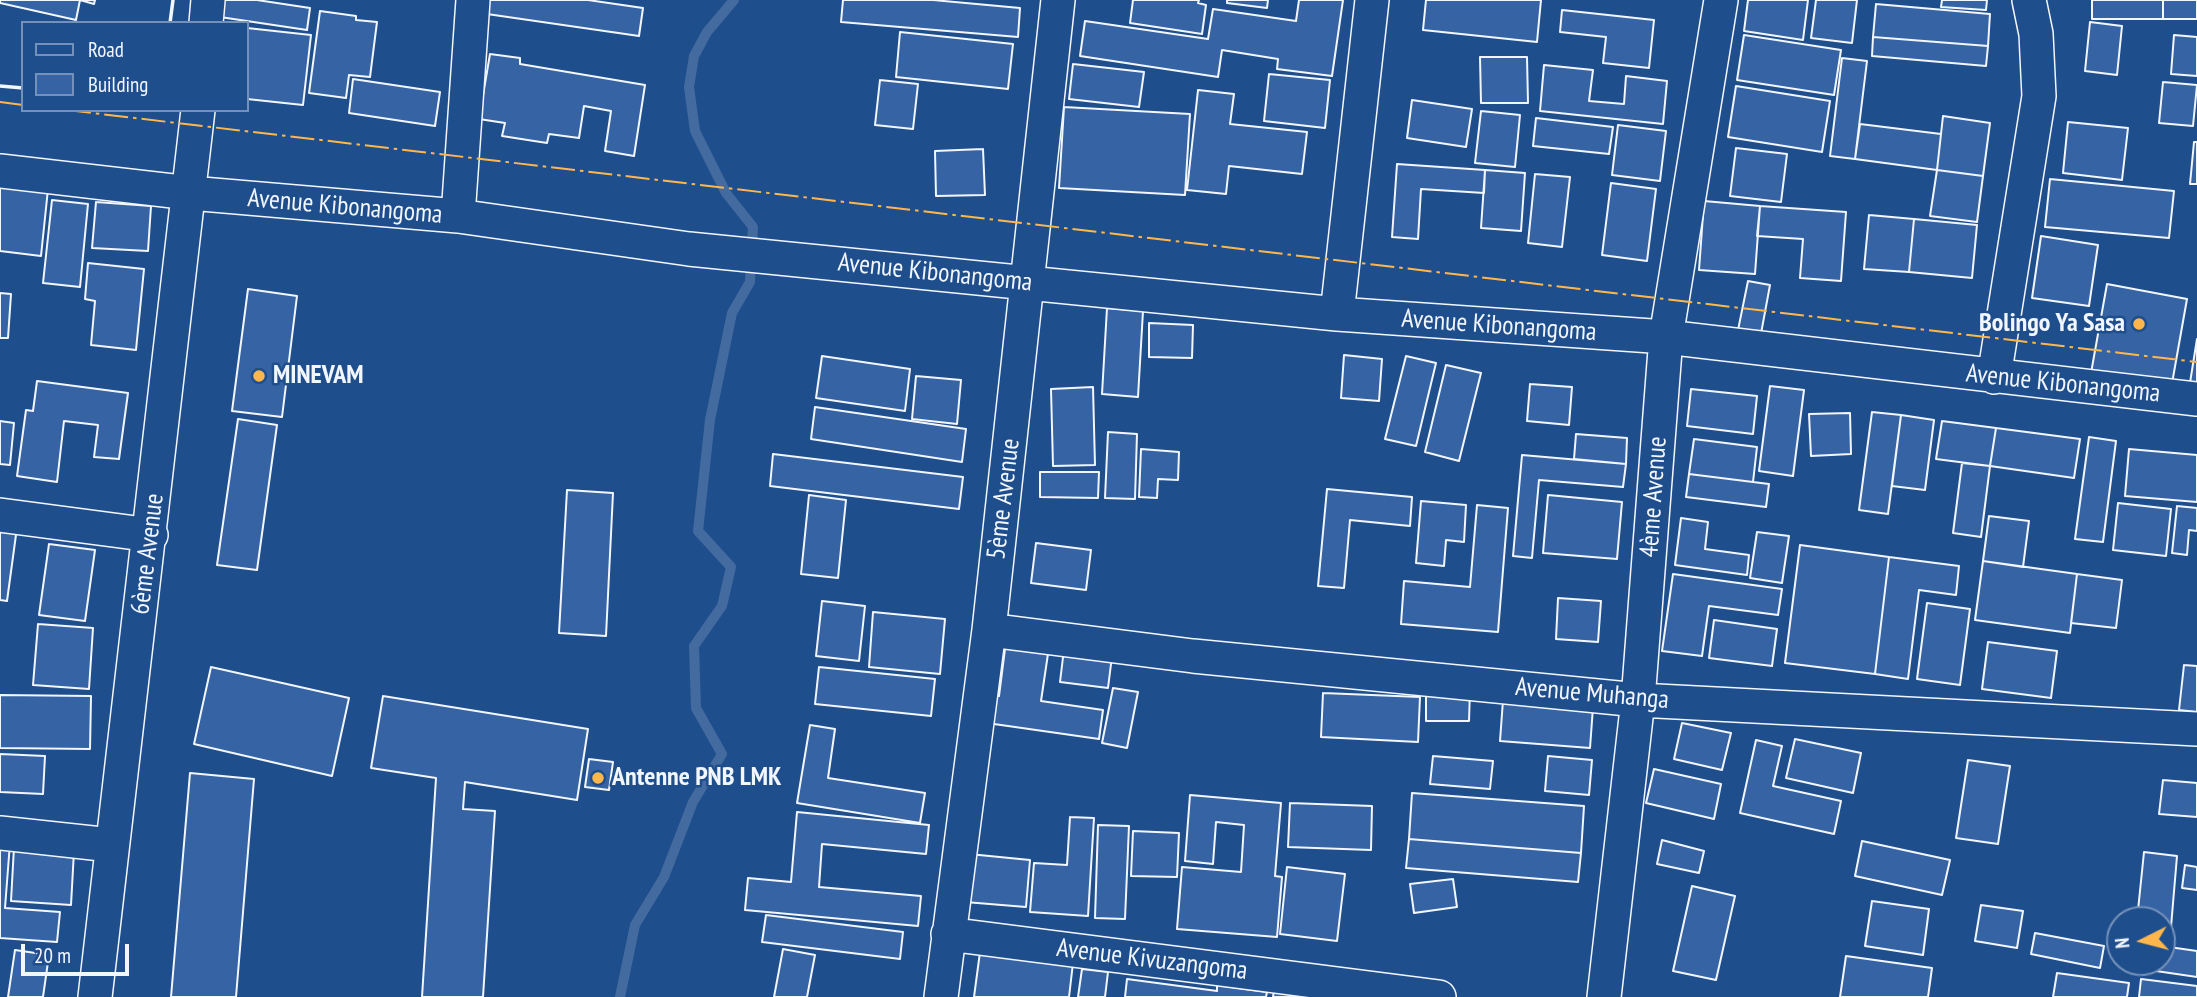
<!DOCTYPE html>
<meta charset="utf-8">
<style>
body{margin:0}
#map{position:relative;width:2197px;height:997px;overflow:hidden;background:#1f4e8c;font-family:"PT Sans Narrow",sans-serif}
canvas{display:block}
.legend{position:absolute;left:21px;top:21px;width:228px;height:91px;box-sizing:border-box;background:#1f4e8c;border:2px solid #7391ba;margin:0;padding:9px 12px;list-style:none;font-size:21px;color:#f2f6ff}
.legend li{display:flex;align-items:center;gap:14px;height:35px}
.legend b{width:35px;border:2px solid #7391ba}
.north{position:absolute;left:2106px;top:906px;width:70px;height:70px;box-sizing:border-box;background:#1f4e8c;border:2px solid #7391ba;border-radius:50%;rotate:264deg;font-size:19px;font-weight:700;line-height:28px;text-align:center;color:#f2f6ff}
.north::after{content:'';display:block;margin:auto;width:24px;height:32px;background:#ffb74d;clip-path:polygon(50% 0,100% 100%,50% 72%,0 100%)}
.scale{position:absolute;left:21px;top:944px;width:108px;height:32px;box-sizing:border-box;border:4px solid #f2f6ff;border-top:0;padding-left:9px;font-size:21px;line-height:24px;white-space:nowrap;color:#f2f6ff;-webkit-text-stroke:5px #1f4e8c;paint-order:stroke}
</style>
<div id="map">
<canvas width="2197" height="997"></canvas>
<ul class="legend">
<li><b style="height:9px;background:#1f4e8c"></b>Road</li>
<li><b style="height:19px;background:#3563a3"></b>Building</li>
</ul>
<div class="north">N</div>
<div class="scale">20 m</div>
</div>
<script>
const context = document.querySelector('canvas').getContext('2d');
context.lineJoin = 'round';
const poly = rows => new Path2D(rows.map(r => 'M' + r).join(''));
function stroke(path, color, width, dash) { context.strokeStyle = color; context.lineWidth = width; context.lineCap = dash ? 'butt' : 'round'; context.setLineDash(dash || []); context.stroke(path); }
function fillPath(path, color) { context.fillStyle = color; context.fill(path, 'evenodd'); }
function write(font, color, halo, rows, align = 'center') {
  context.font = font + ' "PT Sans Narrow",sans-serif'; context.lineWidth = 5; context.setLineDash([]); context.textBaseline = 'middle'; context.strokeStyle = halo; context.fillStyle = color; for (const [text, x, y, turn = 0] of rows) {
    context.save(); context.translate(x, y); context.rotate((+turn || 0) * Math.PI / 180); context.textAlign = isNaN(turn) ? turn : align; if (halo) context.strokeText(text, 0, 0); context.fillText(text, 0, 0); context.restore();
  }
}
stroke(poly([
 [620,997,635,925,664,877,693,802,722,754,696,708,694,646,722,606,731,567,698,531,710,420,732,313,750,282,753,227,726,193,695,131,689,87,694,56,707,32,734,0]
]), '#446ba0', 10);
const building = poly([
 [0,0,95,0,94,4,80,0,76,20,0,3,0,0],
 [222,0,257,0,310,8,307,30,220,17,222,0],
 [489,0,588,0,643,8,639,36,487,14,489,0],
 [843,0,933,0,1020,8,1018,37,841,22,843,0],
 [1133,0,1199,0,1198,3,1206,5,1202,34,1130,23,1133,0],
 [1227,0,1268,0,1267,8,1227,3,1227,0],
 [1299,0,1343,0,1332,76,1277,69,1278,59,1222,50,1218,77,1080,56,1085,21,1208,39,1213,9,1296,21,1299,0],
 [1426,0,1541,0,1537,42,1423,30,1426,0],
 [1748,0,1808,0,1803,40,1744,31,1748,0],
 [1816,0,1857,0,1852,43,1811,38,1816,0],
 [1942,0,1987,0,1986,10,1941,7,1942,0],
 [2092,0,2163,0,2163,19,2092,19,2092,0],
 [2163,0,2197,0,2197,19,2163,19,2163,0],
 [1876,4,1990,14,1988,46,1873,37,1876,4],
 [1562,10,1654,20,1649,68,1603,63,1606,37,1560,32,1562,10],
 [320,11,356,16,356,20,377,22,370,77,349,75,346,98,309,93,320,11],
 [2090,22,2122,26,2117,75,2085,71,2090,22],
 [247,28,311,35,303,105,247,99,247,28],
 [900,32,1013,44,1008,89,896,77,900,32],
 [1744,35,1841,50,1834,95,1737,80,1744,35],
 [2174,35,2197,37,2197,76,2171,74,2174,35],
 [1873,37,1988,46,1986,66,1872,56,1873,37],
 [490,54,520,58,520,64,645,85,634,156,605,151,611,111,584,106,579,138,549,134,547,143,502,136,505,123,479,119,490,54],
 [1480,57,1527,57,1528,103,1481,103,1480,57],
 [1842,58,1867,61,1855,159,1830,156,1842,58],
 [1073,64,1144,72,1139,107,1069,99,1073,64],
 [1544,65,1593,70,1589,101,1624,104,1626,76,1667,81,1663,124,1540,111,1544,65],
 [1269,74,1330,80,1325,128,1264,121,1269,74],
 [353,79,440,92,435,126,349,113,353,79],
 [880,80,918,84,913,129,875,125,880,80],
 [2163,82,2197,85,2193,126,2159,123,2163,82],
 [1736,86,1830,101,1822,152,1728,137,1736,86],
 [1198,90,1234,94,1230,124,1307,132,1302,174,1229,166,1226,194,1187,190,1198,90],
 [1412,100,1472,109,1466,147,1407,138,1412,100],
 [1064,107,1190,114,1185,195,1059,188,1064,107],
 [1481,111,1520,115,1515,167,1475,163,1481,111],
 [1943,116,1990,123,1983,176,1937,170,1943,116],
 [1536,118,1613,127,1609,154,1533,146,1536,118],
 [2068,122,2128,128,2122,180,2063,173,2068,122],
 [1860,124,1941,134,1937,170,1855,159,1860,124],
 [1618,125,1666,131,1660,181,1612,175,1618,125],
 [2194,142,2197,142,2197,184,2190,184,2194,142],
 [1736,148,1787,154,1781,202,1730,196,1736,148],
 [983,149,985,195,936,196,935,151,983,149],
 [1397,164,1485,170,1484,193,1421,189,1418,239,1392,237,1397,164],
 [1485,170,1525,173,1521,231,1481,228,1485,170],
 [1937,170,1983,176,1977,222,1930,216,1937,170],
 [1535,174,1570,177,1562,247,1528,243,1535,174],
 [2050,179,2174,191,2169,238,2045,227,2050,179],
 [1611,183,1656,189,1647,261,1602,255,1611,183],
 [0,184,48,189,41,256,0,251,0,184],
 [52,200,88,204,80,287,43,283,52,200],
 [1704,201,1760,206,1755,274,1699,270,1704,201],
 [96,202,151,206,148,251,92,248,96,202],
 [1760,206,1846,212,1841,281,1800,278,1803,239,1757,236,1760,206],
 [1869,215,1914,219,1909,272,1864,269,1869,215],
 [1914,219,1977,225,1972,278,1909,272,1914,219],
 [2041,236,2098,245,2089,306,2032,298,2041,236],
 [88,263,144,269,136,350,91,345,95,301,85,299,88,263],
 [1748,281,1770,285,1760,339,1737,335,1748,281],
 [2107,284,2187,299,2171,389,2091,373,2107,284],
 [248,289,297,296,282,417,232,411,248,289],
 [0,293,11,294,8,338,0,338,0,293],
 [1107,308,1143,311,1138,397,1102,394,1107,308],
 [1149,323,1193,325,1192,358,1149,357,1149,323],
 [2197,339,2197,390,2189,389,2197,339],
 [1344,355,1382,359,1379,401,1341,398,1344,355],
 [822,356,910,369,905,411,816,398,822,356],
 [1406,356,1436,363,1416,446,1385,439,1406,356],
 [1446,365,1481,373,1459,461,1425,452,1446,365],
 [916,376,961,380,957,424,912,419,916,376],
 [37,381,128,393,119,459,94,457,98,425,64,421,57,482,17,476,26,410,33,411,37,381],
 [1530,384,1572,387,1569,425,1527,421,1530,384],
 [1770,386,1804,390,1793,476,1759,471,1770,386],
 [1093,387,1095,465,1053,466,1051,389,1093,387],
 [1691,389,1757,396,1753,434,1687,426,1691,389],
 [815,407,966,429,962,462,811,439,815,407],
 [1872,412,1901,415,1888,514,1859,510,1872,412],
 [1850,413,1851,454,1811,456,1809,414,1850,413],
 [1901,415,1934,420,1925,490,1892,486,1901,415],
 [238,419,277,425,257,570,217,565,238,419],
 [0,421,14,423,10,465,0,464,0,421],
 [1942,421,1996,428,1990,466,1936,459,1942,421],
 [1996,428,2080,439,2074,478,1990,466,1996,428],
 [1108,432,1137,434,1135,499,1105,498,1108,432],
 [1576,434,1627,438,1626,464,1574,459,1576,434],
 [2089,437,2116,441,2103,542,2075,539,2089,437],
 [1694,439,1757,447,1753,482,1689,474,1694,439],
 [1141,449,1179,452,1178,480,1158,479,1157,498,1139,497,1141,449],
 [2129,449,2197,455,2197,502,2125,496,2129,449],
 [773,454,963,477,959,509,770,486,773,454],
 [1522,455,1626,464,1623,487,1539,480,1532,558,1513,556,1522,455],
 [1962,463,1990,466,1981,537,1953,533,1962,463],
 [1040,472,1099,472,1098,498,1040,497,1040,472],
 [1689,474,1769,484,1766,507,1686,497,1689,474],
 [1327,489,1412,497,1410,526,1350,520,1344,588,1318,586,1327,489],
 [567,490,613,493,606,636,559,633,567,490],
 [809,495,846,500,838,578,801,574,809,495],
 [1548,495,1622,502,1617,559,1543,553,1548,495],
 [1421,501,1466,505,1464,542,1446,540,1444,566,1416,563,1421,501],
 [2118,503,2171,509,2166,556,2113,550,2118,503],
 [1477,505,1508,508,1498,632,1401,624,1404,581,1470,587,1477,505],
 [2177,506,2197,508,2197,531,2189,530,2187,555,2172,553,2177,506],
 [1989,516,2029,521,2023,567,1983,561,1989,516],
 [0,517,18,520,7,601,0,600,0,517],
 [1681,518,1708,522,1705,549,1749,555,1747,575,1675,565,1681,518],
 [1757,532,1789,536,1782,583,1750,578,1757,532],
 [1036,543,1091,550,1086,590,1031,583,1036,543],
 [49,544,95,550,85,621,39,615,49,544],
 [1800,545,1889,557,1875,674,1785,663,1800,545],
 [1889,557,1959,566,1956,595,1919,590,1908,679,1875,674,1889,557],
 [1983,561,2077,574,2070,633,1975,620,1983,561],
 [1673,574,1782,589,1778,615,1709,606,1702,656,1662,651,1673,574],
 [2077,574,2122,580,2116,628,2071,623,2077,574],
 [1558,598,1601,601,1598,642,1556,639,1558,598],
 [822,601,865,606,859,661,816,656,822,601],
 [1927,603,1970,609,1960,685,1917,679,1927,603],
 [873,612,945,619,940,674,869,667,873,612],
 [1714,620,1777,629,1772,666,1709,658,1714,620],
 [38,624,93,628,89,689,33,685,38,624],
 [1006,641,1049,647,1041,701,1103,710,1099,739,987,723,991,695,999,696,1006,641],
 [1988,642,2057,651,2051,698,1982,689,1988,642],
 [1064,649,1112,656,1108,688,1060,682,1064,649],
 [2184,665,2197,666,2197,712,2179,710,2184,665],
 [211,667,349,698,332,776,194,744,211,667],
 [819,667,935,679,931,716,815,704,819,667],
 [1113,688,1138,692,1127,748,1102,743,1113,688],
 [1426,690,1470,690,1469,721,1426,721,1426,690],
 [1323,693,1420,697,1418,742,1321,737,1323,693],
 [0,695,91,696,90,749,0,748,0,695],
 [383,696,588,729,577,800,465,782,463,809,495,811,483,997,422,997,436,778,371,768,383,696],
 [1503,700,1593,707,1590,748,1500,741,1503,700],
 [1682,723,1731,733,1722,770,1674,759,1682,723],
 [810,725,835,729,828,778,925,793,920,823,797,803,810,725],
 [1795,739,1861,753,1853,793,1786,778,1795,739],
 [1756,740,1782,746,1773,786,1841,801,1834,834,1740,813,1756,740],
 [0,754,45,756,43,794,0,792,0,754],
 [1433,756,1493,761,1490,789,1430,784,1433,756],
 [1548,756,1592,760,1589,795,1545,791,1548,756],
 [589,759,613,762,609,790,585,787,589,759],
 [1968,760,2010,766,1998,844,1956,838,1968,760],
 [1654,769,1721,784,1714,819,1646,803,1654,769],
 [190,773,254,779,236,997,171,997,190,773],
 [2163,780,2197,783,2197,817,2159,814,2163,780],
 [1412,793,1584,806,1581,853,1409,839,1412,793],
 [1190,795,1281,803,1275,876,1282,877,1277,937,1177,929,1182,867,1241,872,1244,825,1216,822,1213,864,1185,861,1190,795],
 [1290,803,1372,806,1371,850,1288,847,1290,803],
 [797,812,929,825,926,854,822,844,819,887,921,896,918,926,745,910,748,878,791,882,797,812],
 [1070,817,1094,818,1088,916,1030,912,1034,863,1067,865,1070,817],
 [1098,825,1129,826,1125,919,1095,918,1098,825],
 [1133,831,1179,833,1177,877,1131,876,1133,831],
 [1409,839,1581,853,1578,882,1406,868,1409,839],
 [1662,840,1704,851,1699,873,1657,864,1662,840],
 [1862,841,1950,860,1942,895,1855,876,1862,841],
 [0,843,10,843,5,908,60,912,57,942,0,938,0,843],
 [14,847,74,851,71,905,11,901,14,847],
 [2144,852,2177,856,2171,927,2162,926,2162,920,2137,920,2144,852],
 [969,854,1030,860,1026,907,965,902,969,854],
 [2185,865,2197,867,2197,890,2182,888,2185,865],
 [1287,867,1345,874,1337,941,1280,934,1287,867],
 [1453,879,1457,907,1414,913,1410,884,1453,879],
 [1692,886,1735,896,1716,980,1673,971,1692,886],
 [1872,901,1929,909,1923,955,1865,946,1872,901],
 [1981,905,2023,911,2017,948,1975,941,1981,905],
 [766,915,903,932,900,959,762,942,766,915],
 [2035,933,2104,946,2100,968,2031,954,2035,933],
 [2162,946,2197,951,2197,977,2122,966,2122,962,2162,962,2162,946],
 [783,949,815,955,807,997,774,997,783,949],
 [15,950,49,955,43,997,8,997,15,950],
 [980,952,1073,963,1069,997,974,997,980,952],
 [1846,956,1932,968,1928,997,1840,997,1846,956],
 [1082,969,1108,972,1105,997,1078,997,1082,969],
 [2057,973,2129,983,2127,997,2053,997,2057,973],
 [1127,979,1217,991,1217,985,1267,992,1266,997,1125,997,1127,979],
 [2141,979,2197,986,2197,997,2139,997,2141,979],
 [1274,990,1313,997,1273,997,1274,990]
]);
fillPath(building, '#3563a3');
stroke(building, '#f2f6ff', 2);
const street = poly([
 [206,23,208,0],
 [0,171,190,193,458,216,689,249,1337,314,1666,337,2197,399],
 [458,216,473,0],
 [1337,314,1372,0],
 [1994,377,2039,96,2036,34,2029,0],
 [0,515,151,535],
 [989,630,1193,656,1638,700,2197,729],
 [0,833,111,845],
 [948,934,1439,997],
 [95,997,198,110],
 [941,997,989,630,1058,0],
 [1604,997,1638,700,1666,337,1721,0]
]);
stroke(street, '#f2f6ff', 36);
stroke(street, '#1f4e8c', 33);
stroke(poly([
 [170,23,173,0],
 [0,86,23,88]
]), '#f2f6ff', 3.5);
stroke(poly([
 [0,102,23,105],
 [67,110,2197,362]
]), '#ffb74d', 2, [24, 5, 3.5, 5]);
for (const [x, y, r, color] of [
 [2139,324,7,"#ffb74d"],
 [259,376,7,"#ffb74d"],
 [598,778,7,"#ffb74d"]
]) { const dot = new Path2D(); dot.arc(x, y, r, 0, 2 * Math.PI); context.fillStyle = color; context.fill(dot); stroke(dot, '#1f4e8c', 2.5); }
write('26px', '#f2f6ff', '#1f4e8c', [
 ["Avenue Kibonangoma",345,207,5],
 ["Avenue Kibonangoma",935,273,6],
 ["Avenue Kibonangoma",1499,326,4],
 ["Avenue Kibonangoma",2063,384,6],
 ["4ème Avenue",1654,497,-86],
 ["5ème Avenue",1004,499,-83],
 ["6ème Avenue",148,554,-83],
 ["Avenue Muhanga",1592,694,5],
 ["Avenue Kivuzangoma",1152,960,7]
]);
write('bold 26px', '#f2f6ff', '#1f4e8c', [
 ["Bolingo Ya Sasa",2125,324,"right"],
 ["MINEVAM",273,376],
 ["Antenne PNB LMK",612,778]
], 'left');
</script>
